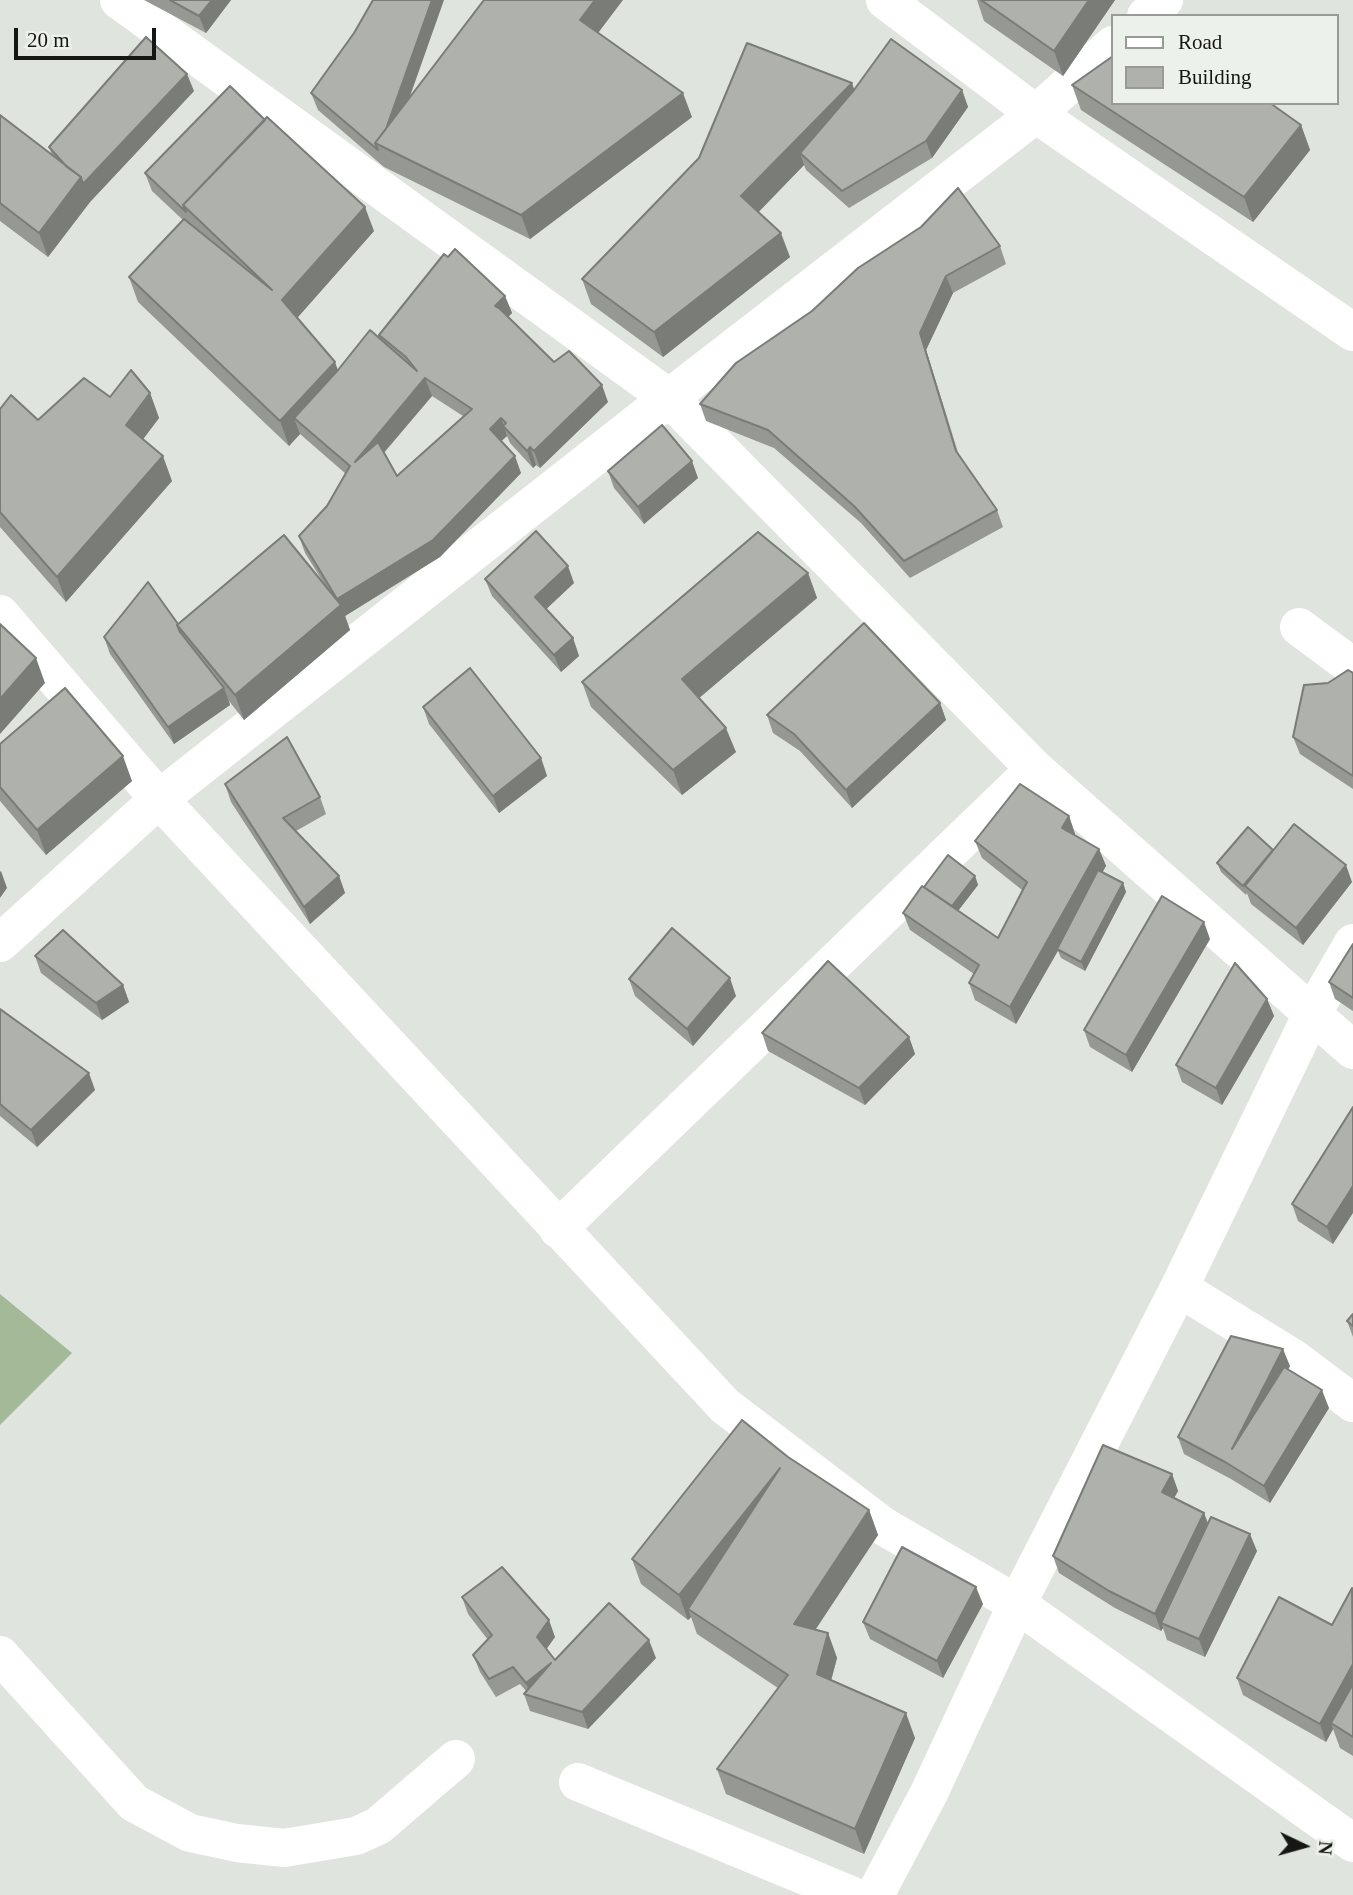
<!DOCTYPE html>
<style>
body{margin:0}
#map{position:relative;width:1353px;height:1895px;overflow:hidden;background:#e0e4de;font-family:Georgia,serif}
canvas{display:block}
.legend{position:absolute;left:1111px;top:14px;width:228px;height:91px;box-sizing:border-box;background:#edf1eb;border:2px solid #979a95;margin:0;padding:9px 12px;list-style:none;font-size:21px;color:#161715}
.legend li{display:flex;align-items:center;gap:14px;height:35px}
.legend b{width:35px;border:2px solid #979a95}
.north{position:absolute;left:1269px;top:1811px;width:70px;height:70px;-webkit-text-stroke:5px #edf1eb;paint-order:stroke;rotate:95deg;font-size:19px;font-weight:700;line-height:28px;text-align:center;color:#161715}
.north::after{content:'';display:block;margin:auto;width:24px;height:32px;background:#161715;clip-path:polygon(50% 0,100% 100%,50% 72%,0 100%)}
.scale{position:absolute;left:14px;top:28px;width:142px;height:32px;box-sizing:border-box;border:4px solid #161715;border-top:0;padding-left:9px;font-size:21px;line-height:24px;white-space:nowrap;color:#161715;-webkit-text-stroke:5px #edf1eb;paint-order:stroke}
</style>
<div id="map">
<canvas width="1353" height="1895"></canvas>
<ul class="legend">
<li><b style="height:9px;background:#fff"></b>Road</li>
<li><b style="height:19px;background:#aeb1ac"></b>Building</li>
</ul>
<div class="north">N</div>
<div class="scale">20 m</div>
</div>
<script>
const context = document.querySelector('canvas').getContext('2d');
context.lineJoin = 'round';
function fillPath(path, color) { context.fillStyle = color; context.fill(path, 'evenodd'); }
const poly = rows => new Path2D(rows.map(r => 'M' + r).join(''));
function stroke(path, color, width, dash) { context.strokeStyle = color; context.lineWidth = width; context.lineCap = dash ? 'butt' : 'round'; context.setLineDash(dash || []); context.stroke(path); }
fillPath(poly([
 [0,1294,72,1353,0,1425]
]), '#a3b998');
stroke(poly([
 [119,0,669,398,1035,769,1353,1050],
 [885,0,1036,114,1353,332],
 [1146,16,1164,0],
 [0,614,159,799,725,1406,883,1526,1017,1604,1353,1843],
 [1299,627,1353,667],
 [0,943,159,799,669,398,1036,114,1113,45],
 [558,1229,1035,769],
 [1179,1288,1293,1358,1353,1403],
 [0,1655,134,1803,190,1833,237,1843,284,1848,356,1836,378,1826,456,1759],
 [578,1782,851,1895],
 [875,1895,929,1793,1017,1604,1179,1288,1312,1014,1353,943]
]), '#fff', 38);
fillPath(poly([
 [144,0,231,0,206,33],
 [977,0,1115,0,1063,76,984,21],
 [598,33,692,117,530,239,384,167,318,110,311,93,409,98],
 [1072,85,1301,125,1310,150,1253,222,1081,110],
 [854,90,962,90,968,107,932,158,849,208,806,170,804,165,758,212,790,257,663,357,591,304,582,279],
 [194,91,90,202,48,257,0,221,0,115,52,155,49,147],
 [145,173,374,231,297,318,338,370,380,339,379,335,505,296,512,313,508,317,554,362,608,402,540,468,536,465,533,468,510,443,507,436,501,441,521,473,440,557,345,616,350,630,244,720,229,701,230,705,174,744,110,654,104,637,178,624,323,582,305,553,299,536,327,506,346,474,300,434,289,446,138,302,129,277,183,220,152,191],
 [432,396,463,416,397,476,384,453],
 [1000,246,1006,264,953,293,926,350,958,453,997,510,1003,527,910,578,861,523,774,448,706,421,700,404],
 [150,393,159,418,143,439,172,481,66,602,0,527,0,409,38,420,110,397],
 [608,471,698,478,644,524,614,488],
 [808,573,817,598,699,698,736,752,682,795,591,707,582,682],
 [485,579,574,583,546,609,573,638,579,656,561,672,492,596],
 [1353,673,1353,789,1300,754,1293,737,1328,683],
 [940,703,946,720,852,808,800,751,773,733,767,715],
 [423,707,541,758,547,776,499,813,429,724],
 [0,744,132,781,46,855,0,801],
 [225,784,320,797,326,814,296,831,339,876,345,893,310,924,231,802],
 [1069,816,1075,834,1075,835,1099,849,1106,866,1102,872,1123,883,1126,892,1085,971,1061,958,1058,951,1016,1024,975,1000,969,983,974,974,910,930,903,913,924,887,975,876,978,885,958,911,998,938,1022,890,982,858,975,841],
 [1273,850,1352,882,1303,945,1251,904,1247,893,1246,895,1221,872,1217,863],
 [1210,939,1132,1072,1090,1047,1084,1030],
 [1353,944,1353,1011,1335,999,1329,982],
 [35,956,123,985,129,1002,102,1020,41,973],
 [629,979,736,996,693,1046,635,996],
 [1267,999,1274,1016,1222,1105,1182,1082,1176,1065],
 [0,1009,95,1090,37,1147,0,1116],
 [762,1033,909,1037,915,1054,865,1105,768,1051],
 [1353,1107,1333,1244,1298,1221,1292,1204],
 [1353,1314,1353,1337,1347,1321],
 [1290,1366,1288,1369,1329,1408,1270,1503,1231,1479,1184,1454,1178,1437],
 [788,1457,869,1510,878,1535,816,1629,828,1633,837,1658,831,1681,915,1738,864,1854,726,1794,717,1769,778,1688,697,1634,691,1617,688,1620,641,1584,632,1559],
 [1172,1474,1178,1491,1174,1498,1204,1513,1208,1523,1257,1551,1205,1657,1167,1640,1163,1628,1161,1631,1115,1608,1059,1573,1053,1556],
 [1353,1588,1353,1756,1340,1748,1333,1729,1326,1742,1243,1695,1237,1678,1332,1625],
 [462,1597,555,1637,546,1649,555,1660,656,1658,588,1729,530,1711,524,1694,526,1691,520,1684,496,1697,480,1672,473,1655,488,1640,468,1614],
 [983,1604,943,1678,870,1639,863,1622]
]), '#969894');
fillPath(poly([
 [212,0,231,0,206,33,199,16],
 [432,0,444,0,391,150,380,145],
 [595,0,623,0,589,45,580,20],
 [1089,0,1115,0,1063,76,1054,51],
 [187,74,194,91,90,202,48,257,39,233,81,177],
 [852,83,861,108,800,153,804,165,750,221,741,196],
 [962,90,968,107,932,158,926,141],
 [683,93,692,117,530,239,521,215],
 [1301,125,1310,150,1253,222,1244,197],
 [365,207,374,231,291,325,282,300],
 [781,233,790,257,663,357,654,332],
 [946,276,953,293,926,350,963,468,920,333],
 [505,296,512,313,501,324,495,306],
 [335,362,344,387,294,418,300,434,289,446,280,421],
 [425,378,432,396,361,479,355,462],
 [602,385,608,402,540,468,534,451],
 [150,393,159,418,135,450,126,425],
 [501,418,507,436,496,446,490,429],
 [530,447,536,465,533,468,527,451],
 [163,456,172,481,66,602,57,577],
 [515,456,521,473,440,557,345,616,350,630,244,720,235,695,337,599],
 [692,461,698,478,644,524,638,507],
 [568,566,574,583,541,614,535,597],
 [808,573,817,598,692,704,682,679],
 [573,638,579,656,561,672,554,655],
 [36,658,45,683,0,734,0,699],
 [224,688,230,705,174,744,168,727],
 [940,703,946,720,852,808,846,790],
 [726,728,736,752,682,795,673,770],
 [123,756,132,781,46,855,37,830],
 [541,758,547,776,499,813,493,796],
 [1069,816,1075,834,1068,845,1062,828],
 [1099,849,1106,866,1016,1024,1010,1007],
 [1346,865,1352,882,1303,945,1296,928],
 [1,871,7,888,0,898,0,872],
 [339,876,345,893,310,924,304,907],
 [975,876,978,885,954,916,951,908],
 [1123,883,1126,892,1085,971,1081,962],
 [1204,922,1210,939,1132,1072,1126,1055],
 [730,978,736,996,693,1046,687,1029],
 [123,985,129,1002,102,1020,96,1003],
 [1267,999,1274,1016,1222,1105,1216,1088],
 [909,1037,915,1054,865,1105,859,1088],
 [89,1073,95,1090,37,1147,31,1130],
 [1353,1186,1353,1213,1333,1244,1327,1227],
 [1283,1349,1290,1366,1238,1466,1232,1449],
 [1322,1390,1329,1408,1270,1503,1264,1486],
 [780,1468,688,1609,691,1617,688,1620,679,1595],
 [1172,1474,1178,1491,1168,1509,1162,1492],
 [869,1510,878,1535,803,1648,794,1624],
 [1204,1513,1210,1530,1161,1623,1163,1628,1161,1631,1155,1614],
 [1250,1534,1257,1551,1205,1657,1199,1639],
 [976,1587,983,1604,943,1678,937,1661],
 [549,1620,555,1637,543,1654,537,1637],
 [828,1633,837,1658,826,1699,817,1674],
 [649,1640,656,1658,588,1729,582,1712],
 [551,1663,531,1696,526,1683],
 [1353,1664,1353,1693,1331,1723,1333,1729,1326,1742,1320,1724],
 [906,1713,915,1738,864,1854,855,1829]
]), '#7a7c78');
const building = poly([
 [170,0,212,0,199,16,170,0],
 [373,0,432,0,386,129,375,143,378,150,311,93,354,33,373,0],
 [484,0,595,0,580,20,683,93,521,215,375,143,484,0],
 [981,0,1089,0,1054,51,981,0],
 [146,37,187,74,83,184,81,177,67,167,49,147,146,37],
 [891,39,962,90,926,141,842,191,800,153,854,90,891,39],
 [747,43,852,83,741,196,781,233,654,332,582,279,699,158,747,43],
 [1113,56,1113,103,1270,103,1301,125,1244,197,1072,85,1113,56],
 [230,86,265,120,183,205,186,212,145,173,230,86],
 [0,115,81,177,39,233,0,203,0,115],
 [267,117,365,207,282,300,335,362,280,421,129,277,184,219,272,290,183,205,267,117],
 [958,188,1000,246,946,276,920,333,956,451,997,510,904,561,854,506,768,430,700,404,736,363,812,311,858,268,921,227,958,188],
 [455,249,505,296,495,306,499,308,554,362,569,351,602,385,534,451,530,447,527,451,503,426,506,423,501,418,490,429,515,456,433,540,337,599,299,536,327,506,350,466,294,418,338,370,370,330,417,371,406,357,379,335,444,254,448,257,455,249],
 [425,378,472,409,397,476,378,442,355,462,425,378],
 [131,370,150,393,126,425,163,456,57,577,0,512,0,409,11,395,38,420,84,378,110,397,131,370],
 [662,425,692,461,638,507,608,471,662,425],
 [536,531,568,566,535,597,573,638,554,655,485,579,536,531],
 [758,532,808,573,682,679,726,728,673,770,582,682,758,532],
 [284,535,341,605,235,695,177,625,284,535],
 [148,582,178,624,177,625,180,632,224,688,168,727,104,637,148,582],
 [864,623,940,703,846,790,794,734,767,715,864,623],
 [0,624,36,658,0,699,0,624],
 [470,668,541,758,493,796,423,707,470,668],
 [1348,670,1353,673,1353,776,1293,737,1304,685,1328,683,1348,670],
 [65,688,123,756,37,830,0,787,0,744,65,688],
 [287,737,320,797,283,818,339,876,304,907,225,784,287,737],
 [1020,784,1069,816,1062,828,1099,849,1010,1007,969,983,979,965,903,913,922,886,998,938,1027,882,975,841,1020,784],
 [1294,824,1346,865,1296,928,1245,886,1294,824],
 [1248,827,1273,850,1243,886,1217,863,1248,827],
 [948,855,975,876,952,906,924,887,948,855],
 [1098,870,1123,883,1081,962,1057,949,1098,870],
 [1162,896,1204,922,1126,1055,1084,1030,1162,896],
 [672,928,730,978,687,1029,629,979,672,928],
 [63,930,123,985,96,1003,35,956,63,930],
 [1353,944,1353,998,1329,982,1353,944],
 [828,961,909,1037,859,1088,762,1033,828,961],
 [1235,963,1267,999,1216,1088,1176,1065,1235,963],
 [0,1009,89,1073,31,1130,0,1104,0,1009],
 [1353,1107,1353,1186,1327,1227,1292,1204,1353,1107],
 [1353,1314,1353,1326,1347,1321,1353,1314],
 [1231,1336,1283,1349,1232,1449,1284,1367,1322,1390,1264,1486,1225,1462,1178,1437,1231,1336],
 [742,1420,788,1457,869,1510,794,1624,828,1633,817,1674,906,1713,855,1829,717,1769,788,1675,688,1609,780,1468,679,1595,632,1559,742,1420],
 [1103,1445,1172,1474,1162,1492,1204,1513,1155,1614,1109,1591,1053,1556,1103,1445],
 [1211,1517,1250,1534,1199,1639,1161,1623,1211,1517],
 [902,1547,976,1587,937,1661,863,1622,902,1547],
 [502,1567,549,1620,537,1637,555,1660,609,1603,649,1640,582,1712,524,1694,551,1663,526,1683,513,1667,489,1679,473,1655,492,1635,462,1597,502,1567],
 [1352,1588,1353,1664,1320,1724,1237,1678,1279,1597,1332,1625,1352,1588],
 [1353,1684,1353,1737,1331,1723,1353,1684]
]);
fillPath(building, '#aeb1ac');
stroke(building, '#7a7c78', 2);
</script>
